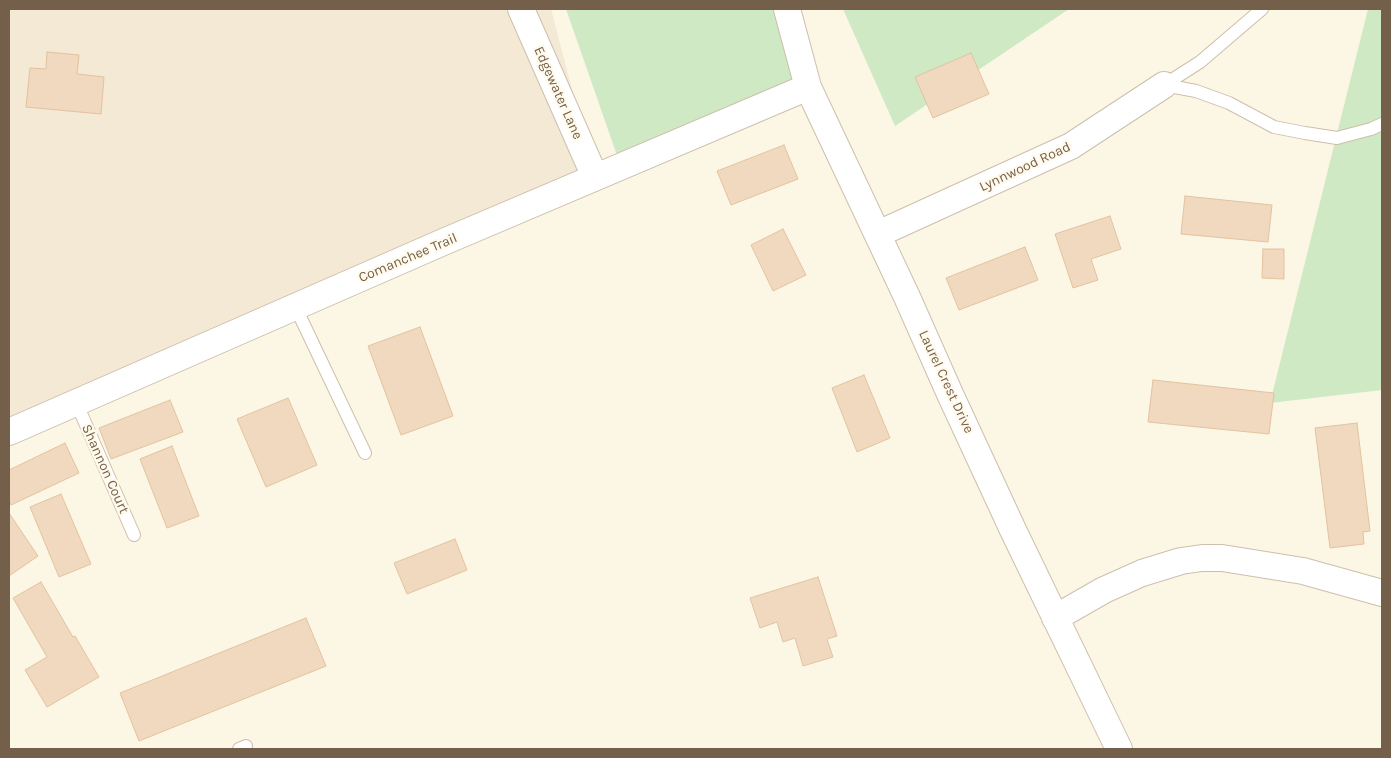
<!DOCTYPE html>
<style>
body{margin:0}
#map{position:relative;width:1391px;height:758px;overflow:hidden;background:#fcf6e5;font-family:Karla,sans-serif}
canvas{display:block}
.frame{position:absolute;inset:0;border:10px solid #745f4b;pointer-events:none}
</style>
<div id="map">
<canvas width="1391" height="758"></canvas>
<div class="frame"></div>
</div>
<script>
const context = document.querySelector('canvas').getContext('2d');
context.lineJoin = 'round';
function fillPath(path, color) { context.fillStyle = color; context.fill(path, 'evenodd'); }
const poly = rows => new Path2D(rows.map(r => 'M' + r).join(''));
function stroke(path, color, width, dash) { context.strokeStyle = color; context.lineWidth = width; context.lineCap = dash ? 'butt' : 'round'; context.setLineDash(dash || []); context.stroke(path); }
function write(font, color, halo, rows, align = 'center') {
  context.font = font + ' Karla,sans-serif'; context.lineWidth = 4.5; context.setLineDash([]); context.textBaseline = 'middle'; context.strokeStyle = halo; context.fillStyle = color; for (const [text, x, y, turn = 0] of rows) {
    context.save(); context.translate(x, y); context.rotate((+turn || 0) * Math.PI / 180); context.textAlign = isNaN(turn) ? turn : align; if (halo) context.strokeText(text, 0, 0); context.fillText(text, 0, 0); context.restore();
  }
}
fillPath(poly([
 [9,9,551,9,595,177,9,445]
]), '#f3e9d4');
fillPath(poly([
 [566,9,776,9,815,91,620,164],
 [843,9,1069,9,895,126],
 [1368,9,1382,9,1382,390,1270,403]
]), '#cee9c4');
const building = poly([
 [47,52,79,55,77,74,104,77,101,114,26,107,30,68,46,69,47,52],
 [971,53,989,94,933,118,915,77,971,53],
 [784,145,798,179,731,205,717,171,784,145],
 [1185,196,1272,205,1268,242,1181,234,1185,196],
 [1110,216,1121,249,1091,259,1098,280,1073,288,1055,234,1110,216],
 [783,229,806,275,773,291,751,245,783,229],
 [1025,247,1038,280,959,310,946,278,1025,247],
 [1263,249,1284,249,1284,279,1262,278,1263,249],
 [420,327,453,416,401,435,368,346,420,327],
 [864,375,890,438,857,452,832,388,864,375],
 [1153,380,1274,393,1269,434,1148,422,1153,380],
 [288,398,317,465,266,487,237,419,288,398],
 [170,400,183,432,111,459,99,428,170,400],
 [1357,423,1370,531,1363,532,1364,544,1330,548,1315,428,1357,423],
 [65,443,79,473,11,505,9,500,9,470,65,443],
 [172,446,199,516,167,528,140,459,172,446],
 [61,494,91,564,59,577,30,507,61,494],
 [9,513,38,556,9,576,9,513],
 [455,539,467,570,407,594,394,563,455,539],
 [818,577,837,636,827,639,833,657,803,666,795,638,783,642,777,622,760,628,750,598,818,577],
 [41,582,73,637,75,636,99,677,47,707,25,670,47,657,13,598,41,582],
 [306,618,326,666,139,741,120,693,306,618]
]);
fillPath(building, '#f0d9be');
stroke(building, '#e3c29e', 1);
const lane = poly([
 [1164,85,1196,91,1229,103,1274,127,1305,133,1337,138,1371,129,1382,124],
 [1164,85,1200,62,1262,9],
 [295,306,365,453],
 [76,402,134,535],
 [239,749,246,746]
]);
const street = poly([
 [521,9,595,177],
 [787,9,808,87,907,297,950,394,1013,530,1119,749],
 [878,234,1071,146,1164,85],
 [9,432,441,243,808,87],
 [1055,618,1104,590,1142,573,1181,561,1202,558,1222,558,1303,571,1382,593]
]);
stroke(lane, '#cdbfac', 14);
stroke(street, '#cdbfac', 28);
stroke(lane, '#fff', 12);
stroke(street, '#fff', 26);
write('14px', '#745f4b', '#fffaeb', [
 ["Edgewater Lane",558,93,66],
 ["Lynnwood Road",1025,167,-25],
 ["Comanchee Trail",408,258,-23],
 ["Laurel Crest Drive",946,382,65],
 ["Shannon Court",105,469,66]
]);
</script>
